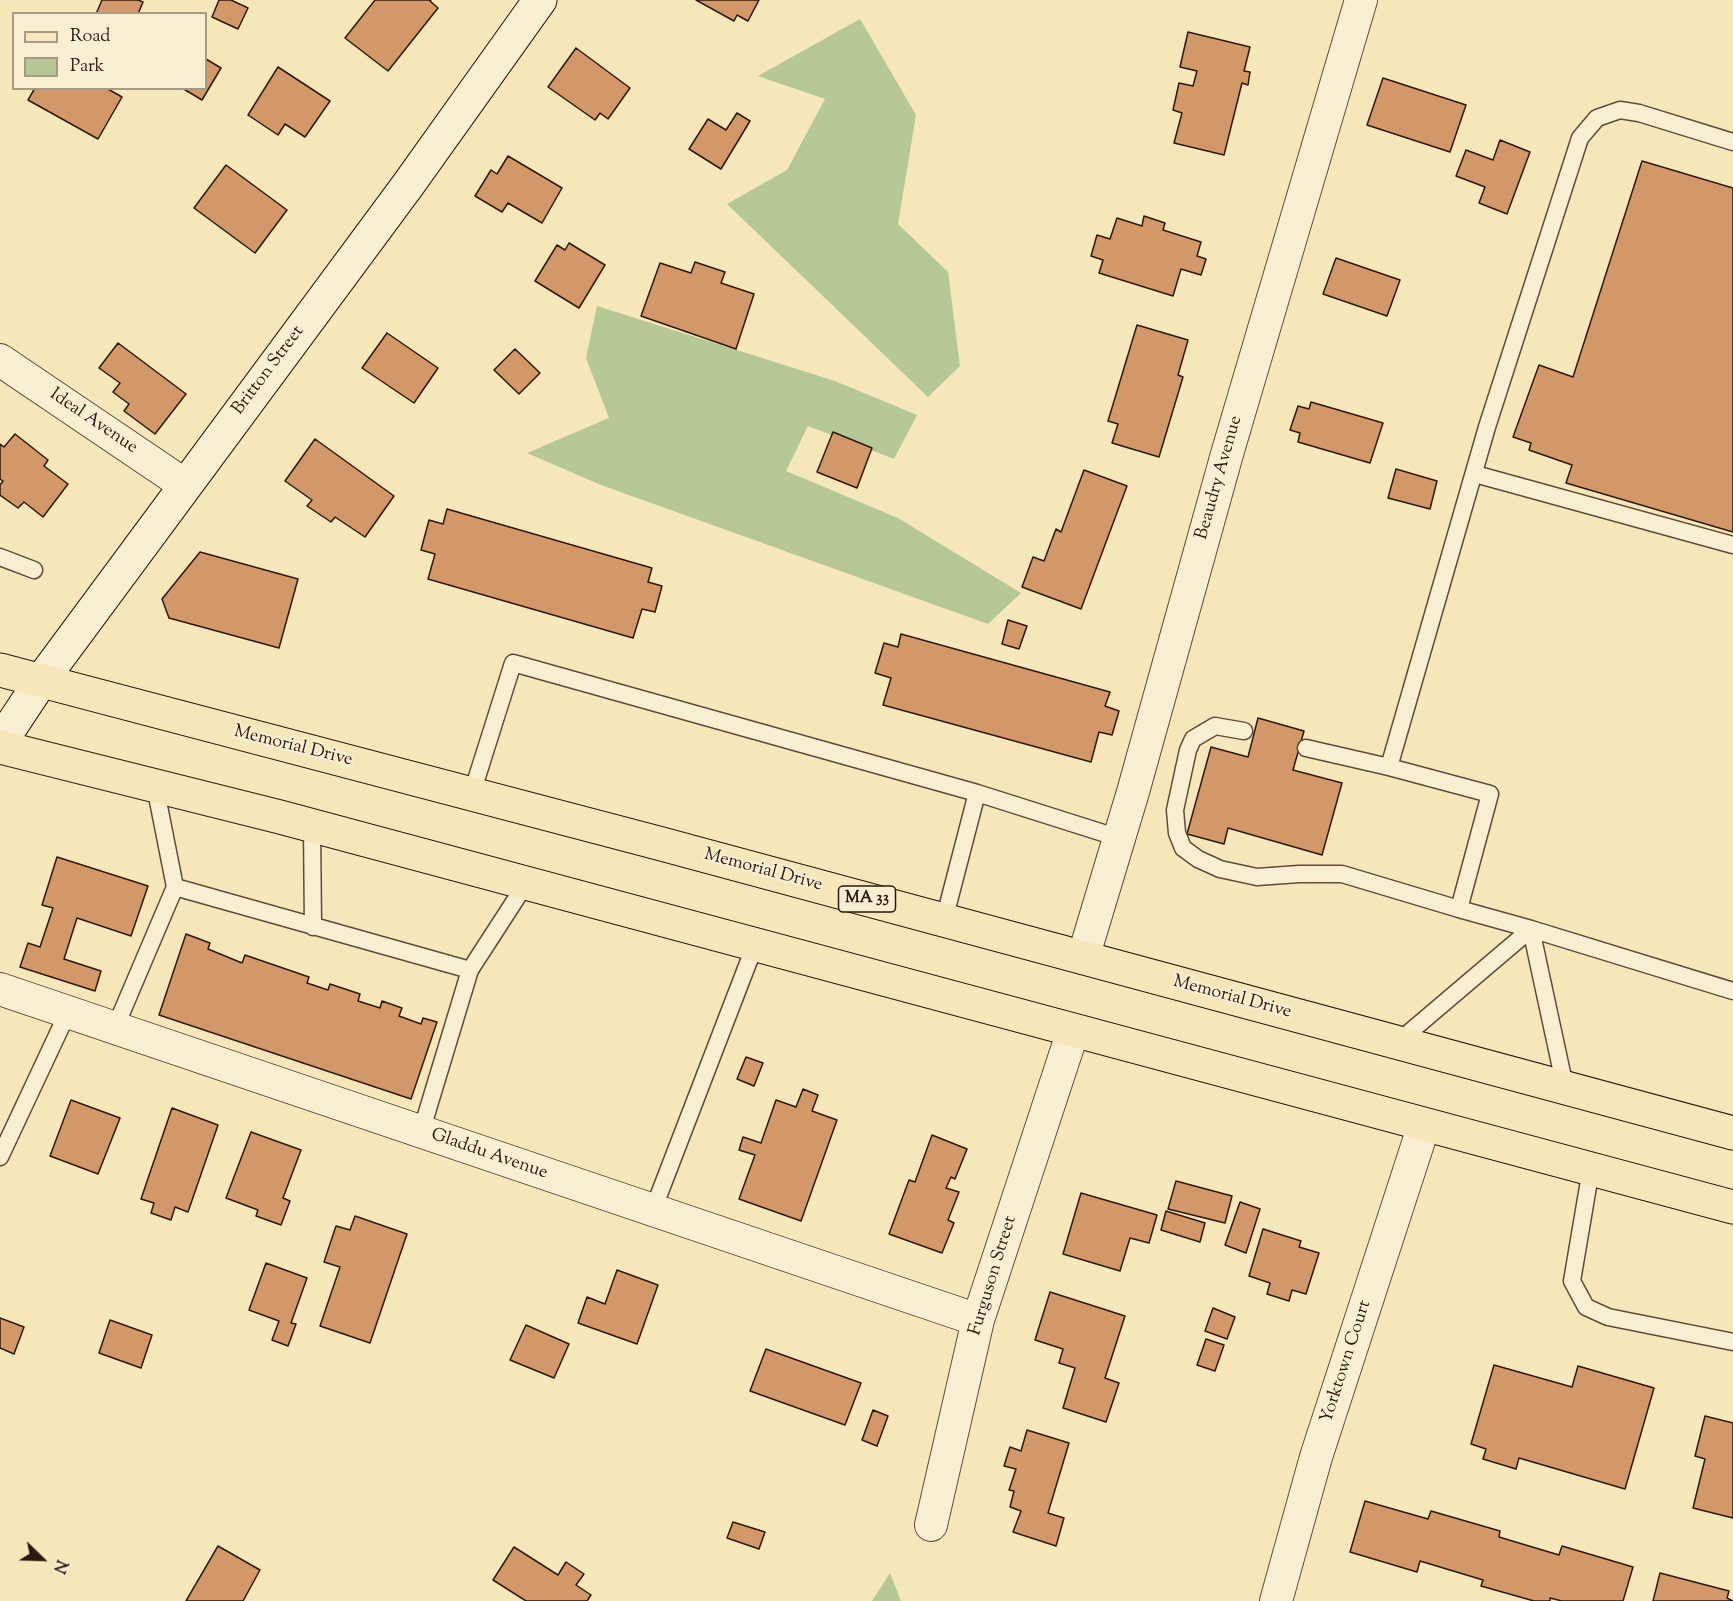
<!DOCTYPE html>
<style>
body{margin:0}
#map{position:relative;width:1733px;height:1601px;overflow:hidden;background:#f5e7ba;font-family:"Sorts Mill Goudy",serif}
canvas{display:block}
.legend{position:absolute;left:12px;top:12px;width:195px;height:78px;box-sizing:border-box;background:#f8efd2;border:2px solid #a79984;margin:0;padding:8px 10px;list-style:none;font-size:18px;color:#2e170e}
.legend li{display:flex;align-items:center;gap:12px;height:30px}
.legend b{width:30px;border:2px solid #a79984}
.north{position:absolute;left:12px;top:1529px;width:60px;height:60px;-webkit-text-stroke:4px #f8efd2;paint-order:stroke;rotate:113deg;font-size:16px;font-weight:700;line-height:24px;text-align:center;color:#2e170e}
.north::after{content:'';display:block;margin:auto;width:21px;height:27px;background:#2e170e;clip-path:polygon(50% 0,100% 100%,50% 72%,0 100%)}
</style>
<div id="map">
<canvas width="1733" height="1601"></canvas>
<ul class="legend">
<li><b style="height:8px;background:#f5e7ba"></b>Road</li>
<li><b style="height:16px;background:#b5c795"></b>Park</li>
</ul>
<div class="north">N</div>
</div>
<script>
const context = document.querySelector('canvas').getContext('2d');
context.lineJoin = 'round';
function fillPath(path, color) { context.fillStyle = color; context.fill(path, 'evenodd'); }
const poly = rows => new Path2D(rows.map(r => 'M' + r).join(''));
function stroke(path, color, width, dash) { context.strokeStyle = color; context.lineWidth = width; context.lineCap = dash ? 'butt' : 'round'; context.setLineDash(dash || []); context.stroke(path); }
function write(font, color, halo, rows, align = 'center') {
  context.font = font + ' "Sorts Mill Goudy",serif'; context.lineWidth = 4.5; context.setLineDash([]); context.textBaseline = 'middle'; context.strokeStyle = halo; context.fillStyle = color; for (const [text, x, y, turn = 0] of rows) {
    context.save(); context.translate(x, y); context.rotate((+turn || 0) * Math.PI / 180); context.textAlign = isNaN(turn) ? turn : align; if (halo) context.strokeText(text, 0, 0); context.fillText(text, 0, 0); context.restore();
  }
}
fillPath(poly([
 [860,19,916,115,898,224,948,272,960,366,928,397,727,204,787,170,825,99,758,76],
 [597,306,835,381,917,415,894,459,808,426,786,471,898,518,1021,593,988,624,601,485,527,453,609,418,586,358],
 [890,1573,901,1601,872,1601]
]), '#b5c795');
const building = poly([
 [102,0,138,0,143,2,138,14,96,14,102,0],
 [219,0,231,0,248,8,238,29,212,17,219,0],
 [375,0,431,0,430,1,438,8,388,71,345,38,375,0],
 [696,0,759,0,748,21,737,15,734,21,696,0],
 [1188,32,1250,47,1244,71,1250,72,1248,85,1242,83,1224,155,1174,143,1182,113,1173,110,1179,83,1193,86,1197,71,1180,67,1188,32],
 [576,48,630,88,608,119,600,113,595,120,548,87,576,48],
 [206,59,221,68,202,100,182,88,206,88,206,59],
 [278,67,330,101,305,137,285,124,278,135,248,115,278,67],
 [1383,78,1466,105,1450,152,1367,125,1383,78],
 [35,88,106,88,122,97,98,139,28,100,35,88],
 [737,113,750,121,721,169,689,149,708,119,726,130,737,113],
 [1500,140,1530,152,1507,214,1479,203,1485,187,1456,176,1466,150,1493,160,1500,140],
 [508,156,562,188,542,223,508,203,502,212,475,196,491,170,497,174,508,156],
 [1642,161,1733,188,1733,532,1566,483,1572,465,1529,450,1531,443,1513,437,1539,365,1573,377,1642,161],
 [226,165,287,210,255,253,194,208,226,165],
 [1144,216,1165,223,1163,230,1201,242,1197,256,1206,259,1201,275,1181,269,1173,296,1099,273,1103,260,1091,256,1097,235,1110,239,1117,218,1142,226,1144,216],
 [569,243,605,265,579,308,535,281,557,245,565,250,569,243],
 [1336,258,1400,280,1387,316,1323,294,1336,258],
 [695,262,725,272,721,283,754,294,736,349,641,316,660,263,691,273,695,262],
 [1137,325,1188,340,1178,375,1183,377,1159,457,1112,443,1118,424,1108,421,1137,325],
 [387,333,438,368,414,403,362,368,387,333],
 [118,343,186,394,155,434,124,411,129,404,113,392,120,383,99,368,118,343],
 [515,349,540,373,519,394,494,370,515,349],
 [1311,402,1383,423,1370,463,1298,442,1300,433,1290,430,1298,406,1309,409,1311,402],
 [833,432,872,448,857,488,817,472,833,432],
 [15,434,48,460,44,466,68,484,43,517,24,502,18,508,0,495,0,485,3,481,0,479,0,444,4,447,15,434],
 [315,439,394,496,365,537,335,517,331,522,307,506,312,500,285,481,315,439],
 [1396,469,1437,481,1430,509,1388,498,1396,469],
 [1084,470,1127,486,1081,609,1022,587,1033,557,1044,561,1056,529,1061,532,1084,470],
 [447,509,652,568,648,582,662,586,655,612,642,609,633,638,428,579,435,554,421,550,429,520,443,524,447,509],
 [200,552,298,579,279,648,169,618,162,599,200,552],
 [1008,620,1027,626,1019,649,1002,644,1008,620],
 [901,634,1110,692,1105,706,1119,711,1112,735,1099,732,1091,762,883,705,891,678,875,673,884,643,898,647,901,634],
 [1258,718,1304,731,1293,770,1342,783,1322,855,1228,828,1224,844,1187,834,1211,747,1248,757,1258,718],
 [57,857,148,886,131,936,77,918,64,959,101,971,95,991,20,967,28,943,40,947,53,908,42,905,57,857],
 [186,934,210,943,208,949,242,963,245,955,309,977,307,983,328,990,330,984,360,994,358,1001,380,1008,382,1001,402,1008,399,1016,421,1024,423,1018,437,1022,411,1099,159,1015,186,934],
 [746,1057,763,1063,754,1086,737,1079,746,1057],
 [803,1089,818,1095,812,1111,837,1120,801,1221,739,1199,755,1155,739,1150,743,1137,761,1143,776,1100,796,1107,803,1089],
 [71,1100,120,1118,98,1174,50,1156,71,1100],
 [172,1108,218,1125,188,1212,175,1207,171,1220,151,1213,154,1203,141,1199,172,1108],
 [251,1132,301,1150,283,1198,290,1201,281,1225,256,1216,258,1210,226,1198,251,1132],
 [932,1135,967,1149,955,1179,951,1177,946,1188,959,1192,948,1220,954,1223,942,1253,889,1234,909,1180,915,1182,932,1135],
 [1176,1181,1232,1196,1225,1223,1168,1209,1176,1181],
 [1081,1193,1157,1215,1149,1243,1130,1238,1120,1271,1063,1254,1081,1193],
 [1240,1202,1260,1209,1246,1253,1225,1245,1240,1202],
 [1166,1211,1205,1223,1200,1242,1161,1230,1166,1211],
 [355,1216,407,1234,370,1343,320,1326,340,1267,324,1262,336,1226,350,1230,355,1216],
 [1263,1229,1301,1241,1299,1247,1319,1253,1306,1294,1292,1290,1289,1301,1267,1294,1270,1283,1249,1276,1263,1229],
 [266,1263,307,1278,291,1323,296,1324,288,1346,272,1340,279,1321,249,1310,266,1263],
 [617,1270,658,1285,637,1344,578,1323,587,1297,605,1304,617,1270],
 [1050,1292,1125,1316,1105,1378,1119,1383,1106,1422,1063,1408,1075,1368,1059,1363,1063,1349,1035,1340,1050,1292],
 [1213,1308,1235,1317,1227,1339,1205,1331,1213,1308],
 [0,1318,24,1327,14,1354,0,1348,0,1318],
 [110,1320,152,1335,141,1368,99,1353,110,1320],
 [526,1325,569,1344,554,1378,510,1360,526,1325],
 [1206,1339,1224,1345,1215,1371,1197,1365,1206,1339],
 [766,1349,861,1383,845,1425,750,1391,766,1349],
 [1494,1365,1572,1387,1578,1366,1654,1388,1625,1489,1519,1458,1516,1469,1483,1459,1486,1449,1471,1444,1494,1365],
 [873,1410,888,1416,877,1446,862,1440,873,1410],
 [1705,1416,1733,1423,1733,1518,1693,1508,1705,1459,1695,1456,1705,1416],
 [1027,1430,1069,1443,1048,1513,1064,1518,1056,1546,1013,1532,1021,1511,1010,1507,1014,1491,1009,1490,1016,1469,1004,1466,1010,1447,1021,1451,1027,1430],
 [1365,1501,1428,1519,1431,1511,1500,1531,1499,1537,1559,1555,1562,1546,1633,1567,1623,1601,1562,1601,1550,1598,1550,1601,1534,1601,1481,1586,1483,1580,1420,1561,1417,1572,1350,1552,1365,1501],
 [733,1522,765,1532,759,1549,727,1538,733,1522],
 [218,1546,260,1570,243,1601,186,1601,218,1546],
 [514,1547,558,1575,566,1562,584,1574,576,1585,591,1595,587,1601,526,1601,493,1580,514,1547],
 [1660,1573,1729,1591,1727,1598,1733,1601,1653,1601,1660,1573]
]);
fillPath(building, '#d29869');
stroke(building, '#2e170e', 1.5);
const lane = poly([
 [1733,142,1639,113,1620,110,1597,118,1580,138,1487,427,1389,767,1490,794,1459,909,1531,929,1733,991],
 [1475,474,1733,545],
 [0,557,34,570],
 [1244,731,1215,726,1193,739,1188,750,1175,810,1177,833,1183,848,1198,859,1220,869,1257,877,1299,874,1342,874,1459,909],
 [1306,748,1389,767],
 [472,793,513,663,977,793,944,920],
 [977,793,1119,838],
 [312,826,313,927],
 [175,887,470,970],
 [115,1028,175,887,155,786],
 [1398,1042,1531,929,1565,1087],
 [421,1132,470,970,527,882],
 [0,1157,68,1012],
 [1591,1169,1572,1281,1586,1307,1608,1317,1733,1342],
 [653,1210,755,945]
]);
const street = poly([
 [0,360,185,485],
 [1083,958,1133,792,1227,454,1361,0],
 [0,989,978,1320],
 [931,1525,978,1320,1073,1031],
 [1276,1601,1316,1457,1424,1125]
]);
const secondary = poly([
 [0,743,41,681,408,185,540,0]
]);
const primary = poly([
 [0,670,658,843,1733,1133],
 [0,747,280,817,1733,1207]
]);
stroke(lane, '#604b39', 19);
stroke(street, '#604b39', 34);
stroke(secondary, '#2e170e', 35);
stroke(primary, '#2e170e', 35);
stroke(lane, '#f8efd2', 16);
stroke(street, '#f8efd2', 32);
stroke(secondary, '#f8efd2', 33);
stroke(primary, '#f5e7ba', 33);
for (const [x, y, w] of [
 [867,899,57]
]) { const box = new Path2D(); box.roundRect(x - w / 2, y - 13, w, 26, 4.5); context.fillStyle = '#f8efd2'; context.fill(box); stroke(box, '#2e170e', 1.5); }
write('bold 16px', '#2e170e', null, [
 ["MA 33",867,899]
]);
write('18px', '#2e170e', '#f8efd2', [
 ["Britton Street",269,371,-53],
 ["Ideal Avenue",93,422,34],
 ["Beaudry Avenue",1220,478,-74],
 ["Memorial Drive",293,747,14],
 ["Memorial Drive",763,871,15],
 ["Memorial Drive",1232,998,15],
 ["Gladdu Avenue",489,1155,19],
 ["Furguson Street",994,1276,-73],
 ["Yorktown Court",1347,1362,-72]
]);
</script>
